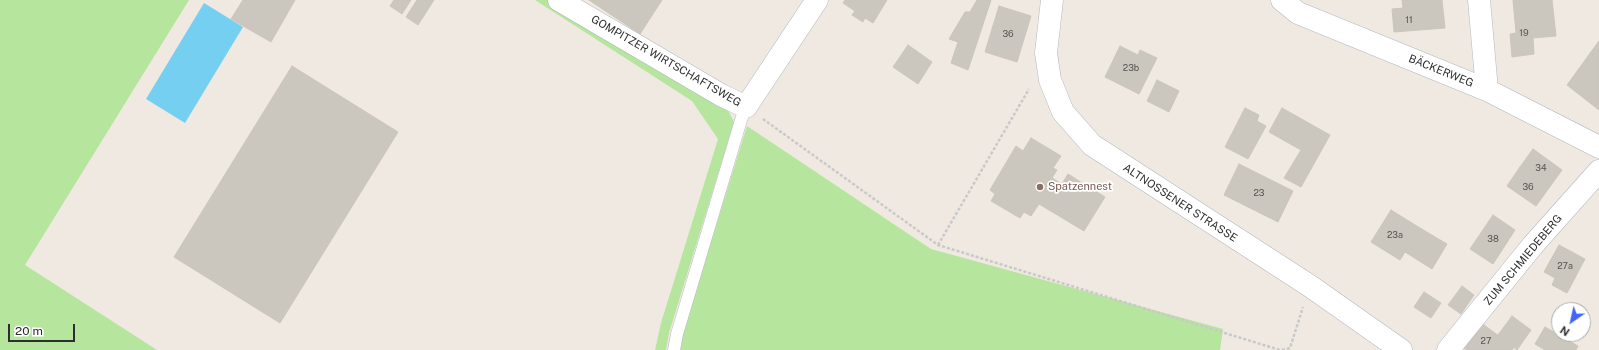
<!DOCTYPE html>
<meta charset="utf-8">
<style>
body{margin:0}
#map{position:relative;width:1599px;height:350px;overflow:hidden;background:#efe9e1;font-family:"Public Sans",sans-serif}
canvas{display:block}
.north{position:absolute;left:1551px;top:302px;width:40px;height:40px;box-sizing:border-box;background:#fff;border:1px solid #ababab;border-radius:50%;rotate:214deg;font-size:11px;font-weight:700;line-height:16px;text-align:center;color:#2e2e2e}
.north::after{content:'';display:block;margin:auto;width:14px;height:18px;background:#4264fb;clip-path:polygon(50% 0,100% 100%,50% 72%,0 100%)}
.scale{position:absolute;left:8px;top:324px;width:67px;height:18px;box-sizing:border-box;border:2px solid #2e2e2e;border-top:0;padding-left:5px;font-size:12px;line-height:14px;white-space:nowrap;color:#2e2e2e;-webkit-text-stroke:3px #fff;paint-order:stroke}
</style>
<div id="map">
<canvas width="1599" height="350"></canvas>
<div class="north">N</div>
<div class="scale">20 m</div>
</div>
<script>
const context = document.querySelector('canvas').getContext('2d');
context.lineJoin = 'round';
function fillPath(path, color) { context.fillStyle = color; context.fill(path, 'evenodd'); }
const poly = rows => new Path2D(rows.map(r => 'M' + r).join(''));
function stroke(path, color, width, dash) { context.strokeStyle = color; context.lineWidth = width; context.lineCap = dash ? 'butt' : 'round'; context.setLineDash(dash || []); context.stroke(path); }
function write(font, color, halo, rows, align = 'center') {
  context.font = font + ' "Public Sans",sans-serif'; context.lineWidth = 3.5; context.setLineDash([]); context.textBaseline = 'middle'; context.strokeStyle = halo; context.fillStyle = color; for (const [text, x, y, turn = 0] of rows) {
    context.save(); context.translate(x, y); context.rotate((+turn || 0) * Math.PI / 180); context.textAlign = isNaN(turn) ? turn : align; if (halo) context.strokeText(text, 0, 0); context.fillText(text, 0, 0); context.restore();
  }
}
fillPath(poly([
 [0,0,189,0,25,265,157,350,0,350],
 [535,0,548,0,707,98,727,108,734,122,669,333,666,350,655,350,661,323,718,139,692,101],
 [747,126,931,249,1223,329,1220,350,680,350,682,335]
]), '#b6e59e');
fillPath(poly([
 [204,3,243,27,185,123,146,99]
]), '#75cff0');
const building = poly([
 [243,0,295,0,271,42,231,19,243,0],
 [394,0,411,0,402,14,390,6,394,0],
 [417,0,434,0,418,25,406,17,417,0],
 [589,0,662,0,640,34,589,0],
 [845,0,887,0,873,23,865,18,863,22,852,15,855,11,843,3,845,0],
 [977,0,991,0,968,70,951,63,958,42,949,39,965,12,970,12,977,0],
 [1402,0,1442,0,1445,28,1394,32,1392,9,1403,8,1402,0],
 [1513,0,1552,0,1556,36,1533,38,1534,54,1512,57,1510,34,1516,33,1513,0],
 [999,6,1031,16,1017,62,985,52,999,6],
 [1599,41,1599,110,1567,85,1599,41],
 [908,45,932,62,918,84,893,67,908,45],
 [1120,46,1138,55,1140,50,1157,58,1139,94,1105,77,1120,46],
 [292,66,398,132,280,323,174,257,292,66],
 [1157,80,1179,91,1169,112,1147,101,1157,80],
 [1245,108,1259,115,1257,121,1266,126,1248,159,1225,147,1245,108],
 [1282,108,1330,135,1301,187,1284,178,1301,150,1269,132,1282,108],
 [1031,138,1061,156,1053,168,1057,170,1052,178,1062,184,1068,174,1105,197,1084,231,1039,204,1031,216,1024,212,1020,218,991,201,995,194,990,190,1016,146,1023,151,1031,138],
 [1533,149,1562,170,1549,188,1520,167,1533,149],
 [1239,164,1293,191,1278,222,1224,195,1239,164],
 [1520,167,1549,188,1536,206,1507,186,1520,167],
 [1391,210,1420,228,1400,260,1371,242,1391,210],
 [1493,215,1515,230,1493,264,1470,249,1493,215],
 [1420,228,1447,244,1432,269,1405,252,1420,228],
 [1559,245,1585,259,1567,293,1552,285,1555,278,1544,272,1559,245],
 [1462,286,1474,295,1461,314,1448,305,1462,286],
 [1424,292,1441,303,1431,318,1414,307,1424,292],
 [1512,316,1531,330,1517,350,1498,335,1512,316],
 [1480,322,1514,347,1512,350,1467,350,1462,347,1480,322],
 [1545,327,1578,346,1576,350,1545,350,1535,344,1545,327]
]);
fillPath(building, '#cbc7bf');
stroke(building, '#cbc5ba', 1);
const lane = poly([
 [674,350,677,334,741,120,746,107]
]);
const street = poly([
 [559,0,721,95,746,107,817,0],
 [1282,0,1298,13,1487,90,1599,147],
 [1479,0,1487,90],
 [1448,350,1533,245,1599,171]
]);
const secondary = poly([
 [1052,0,1046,53,1050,80,1063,112,1092,145,1310,286,1401,350]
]);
stroke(lane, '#b4b7c1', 13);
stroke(street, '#b4b7c1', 23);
stroke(secondary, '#b4b7c1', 23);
stroke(poly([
 [763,119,938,245,1280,350],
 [938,245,1029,89],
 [1282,350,1290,348,1303,307]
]), '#c9c9c9', 2.5, [3, 2]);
stroke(lane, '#fff', 12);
stroke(street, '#fff', 22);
stroke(secondary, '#fff', 22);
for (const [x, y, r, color] of [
 [1040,187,4,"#8d6e63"]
]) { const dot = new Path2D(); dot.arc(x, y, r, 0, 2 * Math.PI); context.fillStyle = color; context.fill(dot); stroke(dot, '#fff', 1.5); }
write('9px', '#555452', null, [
 ["11",1409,20],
 ["19",1524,33],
 ["36",1008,34],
 ["23b",1131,68],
 ["34",1541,168],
 ["36",1528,187],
 ["23",1259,193],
 ["23a",1395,235],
 ["38",1493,239],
 ["27a",1565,266],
 ["27",1486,341]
]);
write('11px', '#2e2e2e', '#fff', [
 ["GOMPITZER WIRTSCHAFTSWEG",666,61,30],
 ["BÄCKERWEG",1441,71,22],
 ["ALTNOSSENER STRASSE",1180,203,33],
 ["ZUM SCHMIEDEBERG",1523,260,-50]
]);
write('11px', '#785e54', '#fff', [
 ["Spatzennest",1048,187]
], 'left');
</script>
